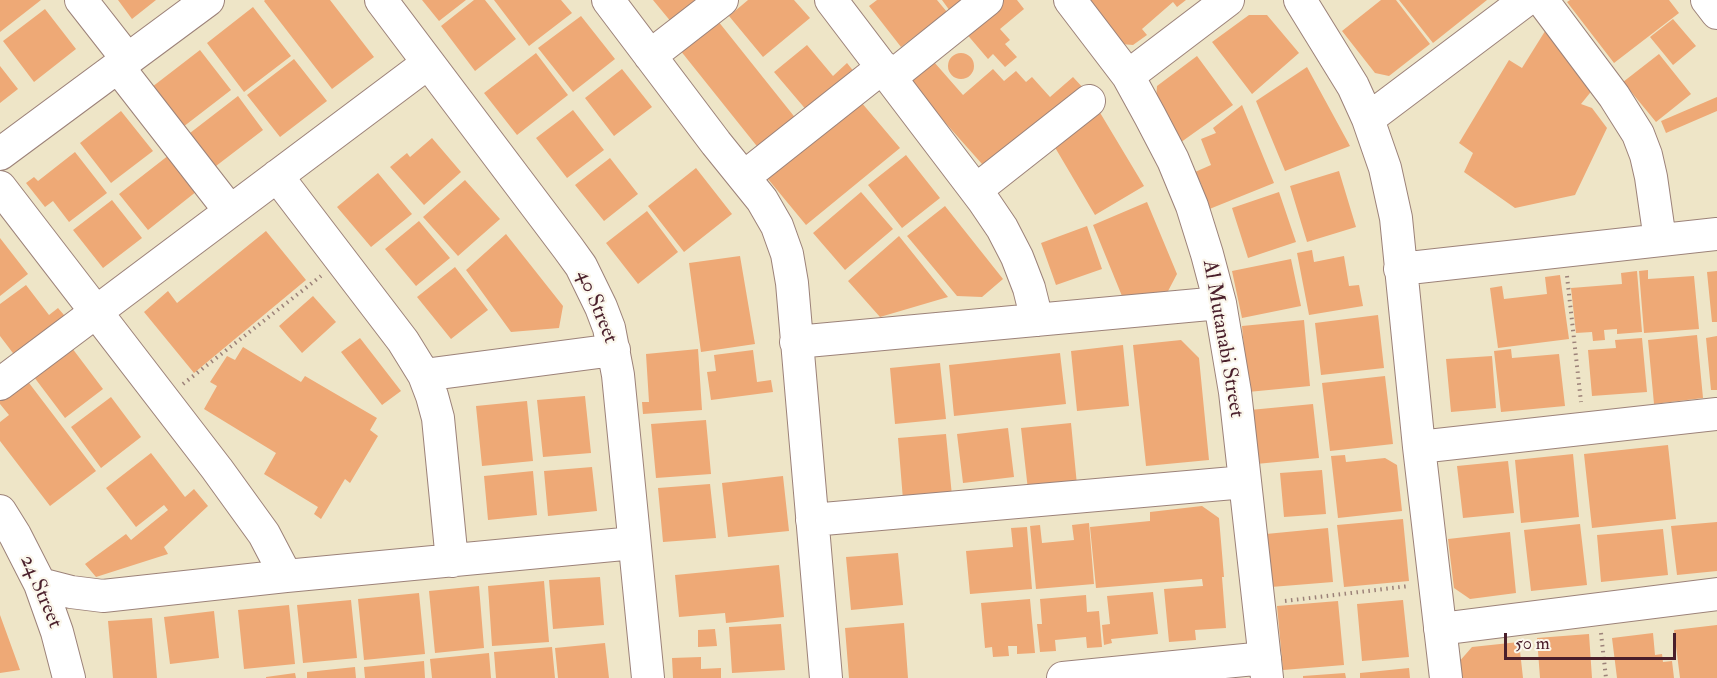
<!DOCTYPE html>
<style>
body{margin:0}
#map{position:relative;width:1717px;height:678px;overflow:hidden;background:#eee5c7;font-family:"IM FELL Double Pica",serif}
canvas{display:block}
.scale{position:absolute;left:1504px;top:633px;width:172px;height:27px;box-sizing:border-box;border:3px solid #4a1f2b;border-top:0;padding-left:8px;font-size:18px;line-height:21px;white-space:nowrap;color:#4a1f2b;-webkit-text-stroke:4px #fbf7ec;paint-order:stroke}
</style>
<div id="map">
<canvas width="1717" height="678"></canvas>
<div class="scale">50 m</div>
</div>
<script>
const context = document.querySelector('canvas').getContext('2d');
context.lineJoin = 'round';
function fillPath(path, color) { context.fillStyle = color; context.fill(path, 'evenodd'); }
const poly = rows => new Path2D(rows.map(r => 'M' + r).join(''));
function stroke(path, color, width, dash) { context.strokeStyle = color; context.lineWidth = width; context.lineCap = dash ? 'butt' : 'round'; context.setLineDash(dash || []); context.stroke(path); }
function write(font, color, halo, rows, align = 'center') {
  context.font = font + ' "IM FELL Double Pica",serif'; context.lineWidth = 4.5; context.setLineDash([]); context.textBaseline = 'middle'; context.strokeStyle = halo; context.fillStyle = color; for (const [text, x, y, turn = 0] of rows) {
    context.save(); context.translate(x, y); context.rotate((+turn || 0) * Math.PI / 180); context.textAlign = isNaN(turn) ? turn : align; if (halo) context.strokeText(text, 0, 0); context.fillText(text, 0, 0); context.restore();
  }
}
fillPath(poly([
 [0,0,41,0,0,32],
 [118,0,156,0,132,19],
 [265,0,330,0,374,57,332,89,264,1],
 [422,0,466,0,439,21],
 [474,0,485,0,516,39,475,71,441,26],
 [494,0,561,0,572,13,529,46],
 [653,0,700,0,672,23],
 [748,0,794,0,810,18,763,57,729,16],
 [877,0,937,0,947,12,901,47,869,6],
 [942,0,964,0,950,11],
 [1003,0,1017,0,1024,9,1000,29,1010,40,1005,44,1017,57,1005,67,993,54,988,59,965,32],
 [1088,0,1186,0,1177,7,1173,2,1142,29,1147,35,1133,45,1121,44],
 [1381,0,1396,0,1430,44,1389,76,1375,73,1342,31],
 [1399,0,1487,0,1433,43],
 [1570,0,1669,0,1679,13,1614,63,1567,2],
 [253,7,291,56,244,92,207,43],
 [45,9,76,49,34,82,3,41],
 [1249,15,1267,15,1299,53,1252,94,1212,42],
 [581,16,615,59,573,92,538,48],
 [1673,19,1696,46,1673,65,1650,37],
 [718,21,797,120,760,150,680,50],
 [1547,28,1594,88,1581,104,1592,108,1607,128,1575,195,1515,208,1464,172,1473,153,1459,143,1509,60,1522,68],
 [807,45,833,76,847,63,855,73,808,112,774,72],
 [200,50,231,90,183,127,152,87],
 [536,53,568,95,517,135,484,93],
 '948 66a13 13 0 1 1 26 0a13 13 0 1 1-26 0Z',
 [1659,54,1691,94,1656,122,1623,82],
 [1197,56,1233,105,1177,145,1155,113,1157,86],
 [294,59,327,101,280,137,247,95],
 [934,62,963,95,993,69,1004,81,1016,71,1026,82,1032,77,1050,97,1073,77,1085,90,990,173,910,83],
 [0,66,18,89,0,103],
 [1307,67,1350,146,1285,171,1256,101],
 [622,69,652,107,614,136,585,98],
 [238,96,263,130,216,166,190,133],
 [1717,97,1717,111,1666,133,1661,121],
 [861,102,900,148,806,225,768,179],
 [1242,105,1274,183,1207,210,1198,187,1202,186,1195,172,1211,165,1201,139,1216,133,1213,128],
 [573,110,604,150,567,178,536,138],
 [121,111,153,151,111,183,80,143],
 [1099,111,1144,186,1095,215,1050,139],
 [432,138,461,172,424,205,390,167,407,153,410,157],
 [75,152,107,193,69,222,53,201,45,207,26,183,34,177,38,181],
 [169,155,197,191,148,230,119,194],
 [906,155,940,198,902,228,868,185],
 [610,158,638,194,604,221,575,185],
 [696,168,732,214,684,252,648,206],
 [1339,171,1356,227,1307,242,1290,186],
 [378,173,412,214,371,247,337,207],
 [465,180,500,219,458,256,423,217],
 [861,192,893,229,845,270,813,233],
 [1279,192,1296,242,1248,258,1232,208],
 [112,200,142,238,103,268,73,230],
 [1147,202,1177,274,1167,293,1122,296,1093,225],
 [945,206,1003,279,982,297,957,296,907,236],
 [647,211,678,252,638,284,606,243],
 [419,221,450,258,416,286,385,249],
 [1087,226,1102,269,1056,285,1041,243],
 [266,231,306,280,194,373,144,312,168,291,177,303],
 [506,234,563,306,559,328,511,332,466,270],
 [899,236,948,297,880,317,848,281],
 [0,238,28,274,0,296],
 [1312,250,1314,262,1344,256,1349,286,1359,285,1363,306,1309,315,1297,253],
 [740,256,755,344,701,352,689,263],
 [1291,259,1301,306,1242,318,1232,271],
 [455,267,488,310,451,339,417,297],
 [1648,270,1648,279,1694,276,1699,329,1644,333,1639,271],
 [1637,271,1642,332,1617,334,1617,329,1604,330,1605,340,1593,341,1592,332,1576,333,1571,288,1622,284,1621,273],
 [1717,271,1717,322,1712,322,1707,272],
 [1560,275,1569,339,1498,348,1490,288,1502,286,1504,299,1547,294,1545,277],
 [26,285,49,315,58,308,70,322,19,361,0,336,0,304],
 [313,296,336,322,302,353,279,326],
 [1378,315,1384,368,1321,375,1315,323],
 [1304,320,1310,386,1248,392,1242,326],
 [1697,335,1703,398,1654,404,1648,340],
 [1717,336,1717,390,1711,390,1706,338],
 [360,338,401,391,382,405,341,352],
 [1642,338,1647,392,1592,396,1588,350,1616,348,1615,340],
 [1181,340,1199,358,1209,460,1146,466,1133,345],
 [1123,345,1129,406,1077,411,1071,351],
 [243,347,301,382,305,376,377,418,370,430,378,436,350,483,345,479,321,519,314,514,318,507,264,474,276,453,204,409,217,386,210,382,227,356,235,360],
 [72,348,103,389,65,418,34,377],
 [698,349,702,410,643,414,642,402,649,402,646,354],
 [1511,349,1512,358,1559,354,1565,406,1501,412,1494,351],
 [753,350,757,382,771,380,773,392,711,400,707,372,716,371,714,355],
 [1060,353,1066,404,954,416,949,365],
 [1492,356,1496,408,1451,412,1446,359],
 [940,363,946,419,895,424,890,368],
 [1385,376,1393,444,1330,451,1322,383],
 [26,379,96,471,50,506,0,441,0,422,9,415,0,404,0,398],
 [585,396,591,453,543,457,537,400],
 [111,397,141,437,101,468,71,427],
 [527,401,533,461,482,466,476,406],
 [1313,404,1319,458,1256,464,1250,410],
 [706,420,711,474,656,478,651,424],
 [1071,423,1077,485,1028,490,1021,428],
 [1008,428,1014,477,963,483,957,434],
 [946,434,952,496,903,500,898,438],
 [1668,445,1676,519,1592,528,1584,454],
 [151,453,185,497,194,489,208,506,164,547,168,554,96,577,85,564,126,534,131,540,168,510,164,505,136,527,106,488],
 [1573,454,1579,517,1521,523,1515,460],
 [1345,455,1346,462,1385,458,1397,465,1402,511,1338,518,1331,456],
 [1508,461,1514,513,1463,518,1457,466],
 [592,467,597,511,548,516,544,471],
 [1322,470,1326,514,1284,517,1280,473],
 [533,471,537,515,488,520,484,476],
 [783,476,789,531,728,537,722,483],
 [710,484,716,538,663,542,658,488],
 [1202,506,1219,518,1224,577,1222,577,1226,628,1195,630,1196,640,1169,642,1164,589,1203,586,1202,579,1096,588,1090,527,1150,521,1150,512],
 [1403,519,1409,581,1344,587,1337,525],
 [1717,522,1717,571,1677,575,1671,526],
 [1089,523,1094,584,1036,589,1030,526,1040,525,1042,543,1074,540,1072,525],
 [1580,524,1587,585,1531,591,1524,530],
 [1027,527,1032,589,970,594,966,551,1013,547,1011,528],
 [1328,528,1333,582,1271,587,1266,534],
 [1663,529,1668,575,1601,582,1597,535],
 [1510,532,1516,593,1470,599,1454,588,1448,539],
 [898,553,903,605,851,610,846,557],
 [779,565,784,617,726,623,725,613,679,617,675,575],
 [600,577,604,625,553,629,549,580],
 [544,581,549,642,492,646,488,586],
 [479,586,484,648,435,653,429,591],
 [1153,592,1158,634,1111,639,1112,643,1104,645,1102,625,1110,624,1107,596],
 [419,593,425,654,364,660,358,599],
 [1086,595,1087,612,1099,611,1102,647,1087,648,1086,637,1055,640,1056,651,1040,652,1037,624,1042,624,1040,599],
 [1030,599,1035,653,1017,654,1017,646,1008,646,1009,656,993,657,992,647,985,648,981,603],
 [351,600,357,658,303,663,297,605],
 [1403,600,1409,657,1362,661,1357,604],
 [1338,601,1344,665,1283,670,1277,606],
 [289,605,295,664,244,669,238,610],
 [214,611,219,658,170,664,164,617],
 [0,615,20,670,0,673],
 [152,618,157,678,113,678,108,621],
 [904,623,908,678,849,678,845,628],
 [781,624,785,670,732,673,729,627],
 [1717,625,1717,678,1680,678,1674,630],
 [715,629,717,646,698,647,698,630],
 [1653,633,1655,655,1662,654,1663,662,1672,661,1674,678,1617,678,1612,638],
 [1589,634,1592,678,1540,678,1537,638],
 [1519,642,1523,678,1460,678,1458,663,1472,647],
 [605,643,609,678,558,678,555,648],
 [552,647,555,678,496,678,494,652],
 [489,653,491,678,432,678,430,659],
 [701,657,701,669,721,668,721,678,673,678,672,658],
 [424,661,425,678,365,678,364,667],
 [355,667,356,678,307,678,307,672],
 [1409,668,1410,678,1360,678,1360,673],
 [295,673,296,678,266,678,266,677],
 [1345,673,1346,678,1303,678,1303,676]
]), '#eea976');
const minor = poly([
 [81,0,128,60],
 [381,0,568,248,581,266,601,307,609,328,618,375,648,678],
 [608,0,716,143,762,200,777,226,787,254,792,283,826,678],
 [831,0,983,200,1002,228,1017,257,1029,288,1037,320],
 [1070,0,1128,76,1150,116,1173,160,1192,206,1207,254,1220,303,1235,392,1267,678],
 [1300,0,1353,86,1368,119,1385,168,1396,218,1419,447,1446,678],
 [1542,0,1614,96,1638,134,1646,155,1651,177,1660,240],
 [1707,0,1717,13],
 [650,56,722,0],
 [118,67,230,211],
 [1128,76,1228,0],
 [891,77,987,0],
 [1368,119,1526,0],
 [0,154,208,0],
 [277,176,403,341,424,375,432,396,438,418,452,561],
 [744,177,883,67],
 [0,187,217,469,264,534,286,576],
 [976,190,1089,101],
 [1400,269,1717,234],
 [796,342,1220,303],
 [424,375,614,350],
 [0,384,428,63],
 [1419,447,1717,414],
 [0,511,15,535,40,584,57,632,69,678],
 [812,520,1245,482],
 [40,584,71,592,103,596,286,576,634,543],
 [1440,629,1717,594],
 [1063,678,1265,658]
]);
stroke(minor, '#9c8279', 34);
stroke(poly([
 [1567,276,1581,402],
 [183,384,321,276],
 [1285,601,1409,586],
 [1601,633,1606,678]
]), '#9c8279', 4, [1.5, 4.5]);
stroke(minor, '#fff', 32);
write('21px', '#4a1f2b', '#fbf7ec', [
 ["40 Street",596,307,68],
 ["Al Mutanabi Street",1222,339,80],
 ["24 Street",40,592,67]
]);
</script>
